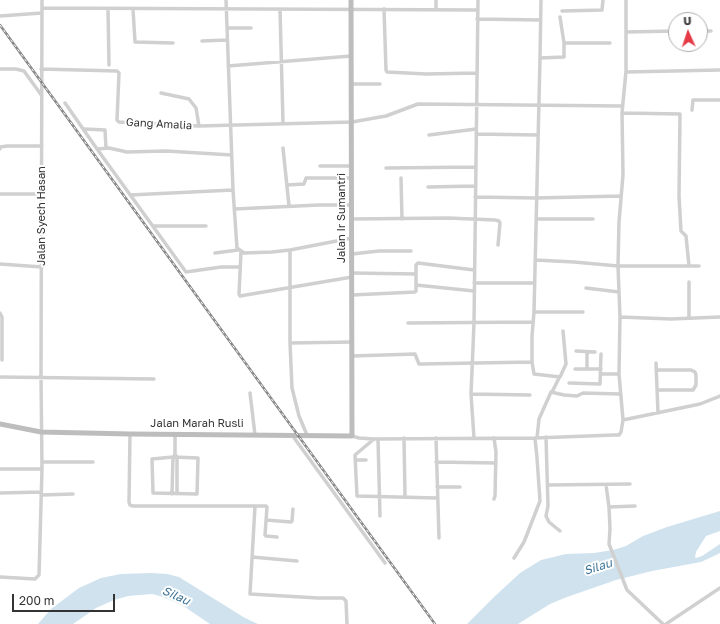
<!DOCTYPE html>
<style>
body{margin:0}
#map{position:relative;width:720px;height:624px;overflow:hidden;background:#fff;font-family:"Golos Text",sans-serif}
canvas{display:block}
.north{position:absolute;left:668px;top:12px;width:40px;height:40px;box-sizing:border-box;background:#fff;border:1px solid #adadad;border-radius:50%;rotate:357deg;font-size:11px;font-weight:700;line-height:16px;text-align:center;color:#333}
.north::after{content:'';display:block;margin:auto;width:14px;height:18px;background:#e63946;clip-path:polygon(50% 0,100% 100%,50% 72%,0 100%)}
.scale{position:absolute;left:12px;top:594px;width:103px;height:18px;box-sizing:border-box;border:2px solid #333;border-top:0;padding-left:5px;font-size:12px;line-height:14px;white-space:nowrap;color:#333;-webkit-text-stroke:3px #fff;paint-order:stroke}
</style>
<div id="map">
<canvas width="720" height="624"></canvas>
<div class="north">U</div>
<div class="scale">200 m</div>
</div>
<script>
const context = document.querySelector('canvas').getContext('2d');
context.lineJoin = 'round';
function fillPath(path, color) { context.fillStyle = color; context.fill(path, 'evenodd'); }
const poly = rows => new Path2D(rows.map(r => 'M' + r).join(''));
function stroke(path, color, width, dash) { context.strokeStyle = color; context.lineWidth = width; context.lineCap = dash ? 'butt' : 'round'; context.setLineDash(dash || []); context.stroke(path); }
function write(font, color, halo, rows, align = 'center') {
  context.font = font + ' "Golos Text",sans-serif'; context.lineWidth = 4; context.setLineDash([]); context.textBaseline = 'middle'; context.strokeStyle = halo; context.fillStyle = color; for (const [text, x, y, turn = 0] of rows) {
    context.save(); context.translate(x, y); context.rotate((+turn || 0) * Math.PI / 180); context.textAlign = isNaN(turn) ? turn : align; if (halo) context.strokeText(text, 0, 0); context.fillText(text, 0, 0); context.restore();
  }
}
fillPath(poly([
 [720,511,720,531,706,536,696,552,695,557,696,558,702,556,720,544,720,553,716,555,701,562,652,571,616,580,567,597,550,604,518,624,467,624,494,597,520,573,541,560,566,554,594,553,613,550,626,546,643,536,667,527],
 [151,573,167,574,179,577,245,618,258,624,210,624,182,605,160,596,152,594,128,596,114,600,96,608,73,624,38,624,51,609,79,588,101,578,121,574]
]), '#cfe2ee');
stroke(poly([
 [226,0,233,190,237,248,244,253,272,252,290,250,352,238],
 [42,8,478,10],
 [108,9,109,65],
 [133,9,135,42,173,43],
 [280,9,283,123],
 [384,9,386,70,387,72,426,74,477,73],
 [436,10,436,0],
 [562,11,602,10,603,0],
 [0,16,42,13],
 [477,19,540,20],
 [227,28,251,28],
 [700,31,711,31],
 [626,32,676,31],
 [202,41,227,40],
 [564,43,610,43],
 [540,58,564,57,564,43,560,17],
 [228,66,351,56],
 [0,69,16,69,24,71,42,96],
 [41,69,117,71,119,73,117,120,119,122,199,126,352,122,386,116,418,104,622,106],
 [626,72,720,70],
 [351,84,380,84],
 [161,93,189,99,196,108,199,126],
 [65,103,97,149,186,272,221,267,240,267],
 [692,110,693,100,720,100],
 [622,113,680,114,679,196,681,231,686,236,689,266],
 [84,129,105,130,106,148],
 [476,134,538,135],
 [429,135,476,129],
 [283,148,289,206],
 [0,149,0,147,7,146,42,146],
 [97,149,109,148,127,152,166,151,232,155],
 [320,166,352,166],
 [386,168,476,167],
 [401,178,402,219],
 [287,185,304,184,306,178,352,178],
 [428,187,475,186],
 [0,194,42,194],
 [130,195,233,190],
 [475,197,536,198,621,196],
 [234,209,319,205,352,205],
 [352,219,448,218,495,220,499,221,500,223,498,245],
 [536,219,593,219],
 [153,226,206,226],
 [290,250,290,343,292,388,299,416,307,435],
 [241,252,239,294,240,296,352,277],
 [215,253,238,250],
 [352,254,379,251,411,251],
 [535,260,574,262,618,266,699,266],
 [0,264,42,267],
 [352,273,416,274],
 [689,282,689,318],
 [474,283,534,283],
 [416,285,474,291],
 [586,288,619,292],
 [352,295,415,292,416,291,416,265,418,263,474,270],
 [534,312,583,312],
 [0,313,2,317,2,360],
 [620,317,671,319,720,317],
 [408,323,532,322],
 [290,343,352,342],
 [576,351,595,352],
 [352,356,415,354,419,364,421,364,532,362,532,336,534,312,540,58,541,0],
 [532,362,534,374,560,377,566,364,563,331],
 [656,363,658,413],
 [575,369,601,369],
 [587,369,587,352],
 [656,370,691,370,695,372,696,375,696,385,693,390,657,390],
 [601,374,619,374],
 [0,377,154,379],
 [569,383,600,384,601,354],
 [552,392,559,378],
 [250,393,255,435],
 [471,394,530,395],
 [623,420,700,404,720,396],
 [130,434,129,502,130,505,133,506,255,506,250,594,318,598,343,598,346,601,347,624],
 [175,435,175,454,177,457,177,494],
 [292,435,385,563],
 [352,436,359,438,374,439,535,438,614,435,619,435,621,432,623,420,619,374,620,317,618,266,619,222,623,175,622,113,626,71,626,0],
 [546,437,548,506,546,516,549,522,560,531],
 [404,438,405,497],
 [436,438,439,538],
 [474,438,471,394,474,323,478,0],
 [537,438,539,419,551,392,564,395,577,396,583,393,620,394],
 [374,439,355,455,357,496,437,498],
 [378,439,380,516],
 [173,457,198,458,197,494,153,493,152,459,173,457],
 [355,460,366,460],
 [42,462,93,462],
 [436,462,496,463],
 [0,469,42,469],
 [548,485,630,484],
 [606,485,609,507,635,506],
 [437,487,460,487],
 [0,493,41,492],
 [172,494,173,457,175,455],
 [41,495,73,494],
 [494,499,495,496,496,452,494,438],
 [255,506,266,506,267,507,265,535,266,536,277,537],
 [609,507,610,529,609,544,627,590,663,624],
 [266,520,291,522,292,521,293,509],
 [252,557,297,561],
 [514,558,524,542,540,501,537,458,535,438],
 [0,577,35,579,39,575,42,469,41,377,42,0],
 [666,624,720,588]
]), '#d0d0d0', 3.5);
stroke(poly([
 [0,424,41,432,130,434,352,436,351,0]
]), '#bdbdbd', 5);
const rail = poly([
 [0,25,435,624]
]);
stroke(rail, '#888', 2.5);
stroke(rail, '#fff', 1, [3]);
write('11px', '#333', '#fff', [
 ["Gang Amalia",159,124,3],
 ["Jalan Syech Hasan",42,216,-90],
 ["Jalan Ir Sumantri",342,218,-90],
 ["Jalan Marah Rusli",197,424]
]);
write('italic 12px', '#3f7597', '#fff', [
 ["Silau",598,567,-18],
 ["Silau",176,596,24]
]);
</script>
